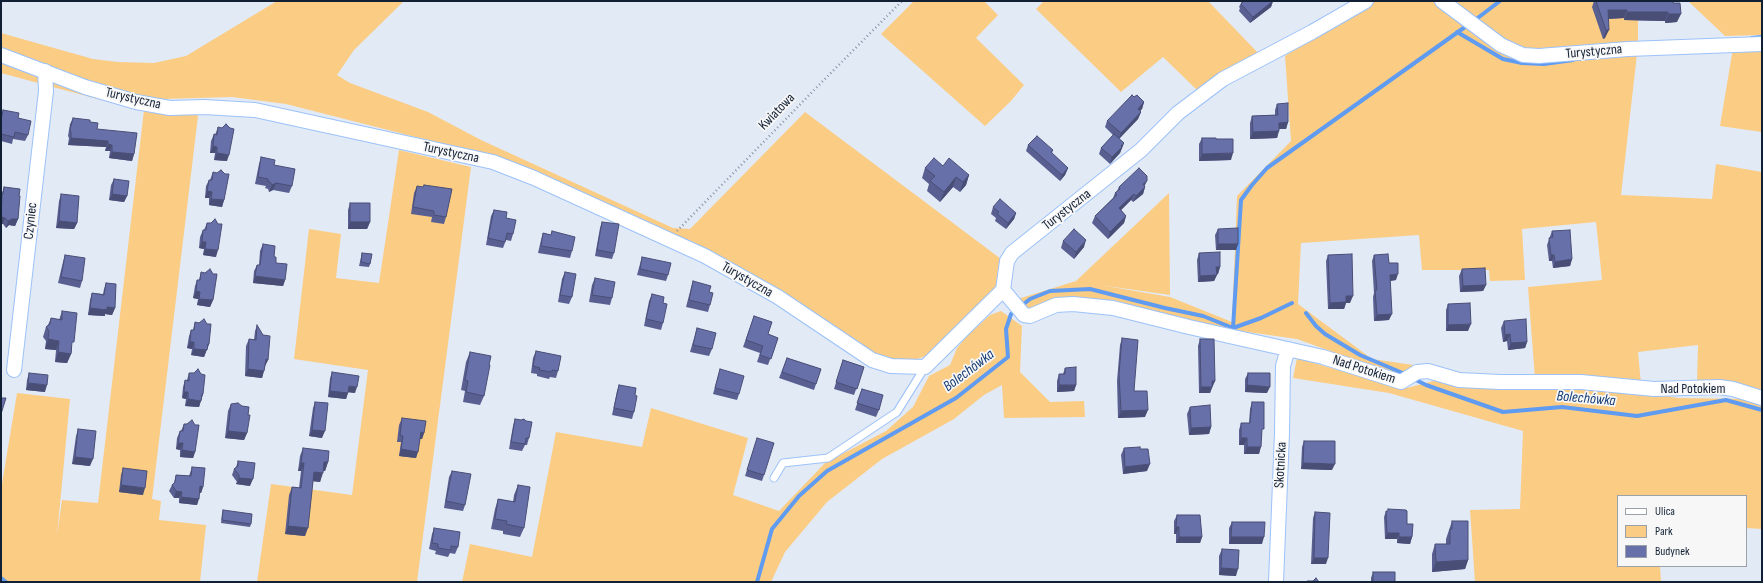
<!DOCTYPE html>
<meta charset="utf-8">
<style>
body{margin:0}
#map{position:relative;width:1763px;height:583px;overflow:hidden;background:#e2eaf6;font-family:"Sofia Sans Condensed",sans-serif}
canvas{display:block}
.frame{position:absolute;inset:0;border:2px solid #122035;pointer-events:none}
.legend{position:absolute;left:1617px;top:495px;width:130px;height:72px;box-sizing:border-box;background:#f7f7f7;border:1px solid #9ba1a9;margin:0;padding:5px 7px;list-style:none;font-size:12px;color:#122035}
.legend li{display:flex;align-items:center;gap:8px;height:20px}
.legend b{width:20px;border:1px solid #9ba1a9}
</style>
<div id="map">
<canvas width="1763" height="583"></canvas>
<div class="frame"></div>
<ul class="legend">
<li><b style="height:5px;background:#fff"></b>Ulica</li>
<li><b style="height:11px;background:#fbcc83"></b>Park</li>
<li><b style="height:11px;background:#6870a9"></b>Budynek</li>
</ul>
</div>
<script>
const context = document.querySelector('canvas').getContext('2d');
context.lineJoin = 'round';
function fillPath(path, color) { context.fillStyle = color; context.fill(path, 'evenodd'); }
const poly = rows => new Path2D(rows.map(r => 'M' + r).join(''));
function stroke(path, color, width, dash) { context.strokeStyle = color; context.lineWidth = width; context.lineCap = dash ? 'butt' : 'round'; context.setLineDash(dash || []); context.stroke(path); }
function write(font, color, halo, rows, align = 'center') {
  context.font = font + ' "Sofia Sans Condensed",sans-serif'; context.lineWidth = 3.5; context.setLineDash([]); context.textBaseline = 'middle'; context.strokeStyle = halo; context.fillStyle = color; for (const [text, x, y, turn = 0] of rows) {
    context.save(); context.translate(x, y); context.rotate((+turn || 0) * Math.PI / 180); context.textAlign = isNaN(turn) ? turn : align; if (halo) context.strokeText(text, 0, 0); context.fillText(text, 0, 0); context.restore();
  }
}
fillPath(poly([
 [277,1,404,1,354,50,337,75,350,83,428,112,481,140,673,228,690,229,805,112,1001,259,1002,293,973,315,926,356,905,363,881,358,760,282,486,155,286,104,232,97,163,99,145,109,191,111,198,116,152,499,161,501,159,520,206,525,200,582,1,582,1,490,17,393,70,399,57,536,62,500,98,503,144,110,105,101,1,73,1,33,93,59,118,62,154,63,186,56],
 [914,1,984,1,998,15,976,38,1024,85,1011,101,985,126,881,34],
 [1044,1,1208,1,1261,56,1197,90,1163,57,1121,92,1036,9],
 [1372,1,1433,1,1460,22,1449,1,1638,1,1638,43,1537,51,1500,51,1637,54,1621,195,1712,199,1716,164,1762,172,1762,390,1756,388,1733,386,1697,384,1698,345,1638,352,1641,384,1535,379,1528,287,1602,280,1596,222,1522,229,1525,280,1490,281,1489,270,1422,270,1419,235,1301,243,1298,304,1372,359,1420,366,1399,376,1297,339,1241,331,1087,298,1056,298,1029,312,1018,299,1076,281,1169,193,1170,295,1100,285,1170,297,1232,322,1237,196,1291,141,1285,56],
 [1688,1,1762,1,1762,35,1725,36],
 [1733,48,1762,48,1762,132,1720,126],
 [399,150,471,167,417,582,257,582,271,484,352,495,368,370,294,359,309,229,341,234,336,278,379,283],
 [1001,311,1022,326,1020,372,1050,402,1084,401,1085,417,1004,418,1002,385,984,395,954,419,882,459,827,502,785,552,771,582,462,582,470,544,532,557,556,432,642,447,651,408,748,438,733,495,779,511,825,463,886,431,913,407,929,376,950,365,957,348,968,335,990,315],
 [1297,358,1403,389,1441,379,1605,387,1678,398,1745,399,1762,405,1762,529,1746,528,1746,496,1618,496,1618,566,1660,566,1661,582,1475,582,1470,510,1520,509,1523,431,1389,393,1293,378]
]), '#fbcc83');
stroke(poly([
 [1475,20,1500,1],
 [1457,32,1503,59,1522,63,1544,64,1573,60],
 [1752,38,1762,37],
 [1306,313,1316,326,1325,334,1360,355,1405,374],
 [1233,328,1241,200,1252,185,1267,168,1465,27],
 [1412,378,1426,385,1503,412,1562,407,1637,416,1726,400,1762,410],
 [1,578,6,582],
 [757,582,772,529,799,496,827,471,956,398,1008,357,1006,329,1011,314,1030,299,1050,291,1090,289,1165,308,1203,316,1233,328,1261,318,1292,303]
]), '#5f9bf1', 4);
const lane = poly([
 [774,478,783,463,828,458,897,412,925,367]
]);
const street = poly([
 [1442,1,1501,45,1523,55,1539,56,1628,49,1762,44],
 [1,55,85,87,136,102,170,108,204,107,255,110,493,162,534,178,705,256,778,297,872,360,891,366,925,367,1003,290,1007,261,1012,253,1141,150,1178,113,1223,79,1312,32,1366,1],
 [1003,290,1024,315,1030,316,1056,305,1073,304,1113,308,1189,327,1323,357,1401,382,1417,372,1428,371,1459,380,1500,382,1581,382,1654,389,1719,387,1733,389,1762,398],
 [14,370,46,91,45,71],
 [1276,582,1282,433,1283,366,1288,349]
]);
stroke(lane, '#9cc2f9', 9);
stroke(street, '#9cc2f9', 16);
stroke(poly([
 [677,231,817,87,902,1]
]), '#8994a4', 2.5, [1, 3]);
stroke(lane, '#fff', 7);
stroke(street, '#fff', 14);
fillPath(poly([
 [1242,1,1273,1,1271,7,1250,23,1239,11,1240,8,1239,7],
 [1594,1,1673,1,1677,22,1665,23,1665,21,1624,20,1624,18,1608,19,1605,38,1603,39,1592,7],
 [1134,97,1144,102,1142,109,1140,111,1141,112,1138,119,1119,139,1124,143,1120,153,1110,164,1099,154,1101,148,1113,135,1105,127,1107,121],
 [1277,104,1288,122,1286,129,1279,129,1277,138,1250,139,1250,123,1252,116,1275,115,1275,110],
 [3,110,18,118,28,135,25,141,13,139,12,144,1,141,1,115],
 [73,118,90,122,97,129,134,154,132,161,109,158,110,151,105,151,106,147,68,145,69,138,68,136,70,124],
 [218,127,227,161,214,160,215,153,210,153,211,141,214,134,215,135],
 [1202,138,1216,139,1231,160,1199,161,1199,144],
 [1028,145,1053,150,1052,153,1068,168,1065,175,1060,181,1026,151],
 [261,157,274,165,292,186,289,193,273,190,269,192,268,189,265,188,266,186,255,184,259,164],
 [943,166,969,175,966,185,960,192,953,187,940,202,927,191,929,184,922,178,925,168],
 [213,172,224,200,222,207,209,205,209,198,205,198,206,186,209,180,210,180],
 [114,179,127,196,124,202,109,200,111,185],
 [417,186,446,217,444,224,431,222,432,217,411,214,414,193],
 [4,187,19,196,18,219,15,226,9,225,6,228,3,224,1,224,1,196],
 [1119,187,1145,187,1143,194,1133,202,1131,200,1121,210,1126,216,1124,223,1108,239,1092,223,1095,216,1113,198,1115,193,1117,191],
 [61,194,77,223,74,229,56,228,59,201],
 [350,203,370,222,367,229,348,229,348,210],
 [993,207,1016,213,1014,219,1006,229,995,221,996,218,991,214],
 [494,210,506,218,513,234,511,241,506,240,503,248,486,245,491,216],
 [602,222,614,253,612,259,595,256,600,228],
 [207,223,216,257,203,255,204,249,199,248,200,237,203,230,204,230],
 [1218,229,1238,244,1236,250,1216,250,1215,235],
 [552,231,572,251,570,258,538,253,541,240,543,233,551,235],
 [1552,231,1572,259,1570,266,1553,268,1552,261,1549,261,1547,245],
 [1063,241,1084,247,1074,259,1061,248],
 [263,244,274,257,276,263,285,280,283,286,253,283,254,271,257,265,259,265,260,251],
 [362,253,370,264,369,267,359,266],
 [1199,253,1220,267,1218,274,1217,274,1214,281,1198,282,1197,260],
 [65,255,82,281,80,288,58,283,63,262],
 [1328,255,1350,303,1346,303,1344,309,1328,309,1326,261],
 [1374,255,1389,263,1396,280,1390,281,1389,320,1374,321,1373,297,1374,293,1372,261],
 [642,257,668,275,666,281,637,275,640,264],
 [1462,269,1486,285,1483,291,1460,292,1459,276],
 [201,272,213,300,210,307,197,305,198,299,193,298,195,286,197,280,199,280],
 [565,272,572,297,569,304,558,302,562,279],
 [595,278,612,298,610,305,589,302,592,285],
 [693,281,709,292,710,305,708,312,686,307,691,288],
 [106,283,115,308,112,315,105,314,105,316,88,315,90,300,92,293,103,294,104,289],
 [652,294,663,303,663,323,661,330,644,326,649,301],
 [1448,304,1468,331,1446,331,1446,310],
 [62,311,72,349,71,354,67,363,55,362,56,350,45,349,46,341,43,337,46,327,48,325,51,318,59,320],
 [754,316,768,334,778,338,768,365,757,362,760,353,743,347],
 [1504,321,1527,342,1525,348,1508,350,1507,341,1503,342,1501,328],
 [195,322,209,344,204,357,191,355,192,349,187,348,189,336,191,330,193,330],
 [257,325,268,360,265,366,262,378,245,376,246,346,249,339,254,340,255,331],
 [697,328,712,349,709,356,690,352,695,335],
 [1122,338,1134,391,1145,417,1118,418,1117,381,1120,345],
 [1200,339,1215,381,1210,393,1199,393,1198,346],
 [536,351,558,371,556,378,550,377,549,379,537,376,537,374,531,373,533,358],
 [470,352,484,396,480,405,463,402,465,391,461,390,466,362],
 [787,358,821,369,814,390,779,378],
 [843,360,864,367,854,395,834,389],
 [1065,368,1076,385,1074,391,1057,392,1057,381,1059,374,1063,374],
 [720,369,739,394,737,400,713,394],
 [332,372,355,393,348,392,346,399,328,397,330,378],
 [29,373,45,392,26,390,27,380],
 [189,373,203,394,199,407,185,406,186,399,182,398,183,387,185,380,187,380],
 [1248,373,1267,393,1245,392,1245,379],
 [619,385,635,395,634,412,632,419,612,415,617,391],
 [862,389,879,410,876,417,855,410],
 [315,402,322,438,309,436,313,408],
 [1252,402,1262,434,1259,454,1244,454,1244,445,1239,445,1239,430,1241,423,1249,423,1250,409],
 [231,404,247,433,244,440,225,438,228,411],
 [1190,407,1211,427,1209,434,1189,435,1187,414],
 [402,418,424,433,422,439,420,439,416,458,399,456,401,442,397,442,399,425],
 [515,419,529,438,527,445,525,445,522,451,509,449,513,426],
 [184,424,195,452,193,458,180,457,180,450,176,449,177,438,180,431,181,431],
 [78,429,90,466,72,464,76,436],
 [757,438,764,475,762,481,745,476],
 [1304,441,1332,470,1301,469,1302,447],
 [303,448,328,462,325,471,323,470,320,482,313,481,305,536,285,534,289,495,292,487,299,488,301,471,298,471,300,456],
 [1124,448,1140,449,1147,471,1123,474,1121,455],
 [238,461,250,486,236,484,237,482,232,475,234,469,236,467],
 [192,467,203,487,201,493,199,493,197,505,179,503,179,498,174,498,169,491,172,485,174,483,176,475,189,476],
 [123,468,143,495,119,492,121,475],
 [452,471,465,505,463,511,444,508,449,477],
 [518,485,524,528,520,537,503,534,503,531,491,529,495,509,498,499,513,502,514,495],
 [1388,509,1407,524,1412,537,1410,544,1397,543,1397,539,1385,539,1384,517,1386,511,1388,511],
 [223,510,251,524,250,527,221,523,222,514],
 [1315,512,1326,564,1311,564,1313,518],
 [1177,515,1202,537,1200,543,1176,543,1176,534,1174,534,1174,521],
 [1452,521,1468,560,1465,569,1432,572,1432,554,1435,544,1446,544,1446,539],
 [1232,522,1262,544,1229,544,1229,528],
 [434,528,458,547,455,554,450,553,448,557,435,554,436,551,429,549,432,534],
 [1222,549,1236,576,1219,575,1219,556],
 [1373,572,1395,582,1371,582,1371,578]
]), '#596091');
fillPath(poly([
 [1273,1,1271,7,1250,23,1253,17],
 [1608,10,1627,10,1624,18,1605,19],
 [1627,12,1668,12,1665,21,1624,20],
 [1668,14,1681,14,1677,22,1665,23],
 [1606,30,1609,30,1605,38,1603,39],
 [1144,102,1142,109,1135,116,1138,109],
 [1141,112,1138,119,1118,140,1121,133],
 [1288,122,1286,129,1277,129,1279,123],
 [1279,131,1277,138,1250,139,1253,132],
 [71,138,108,141,106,147,68,145],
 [1124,143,1120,153,1110,164,1112,157],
 [108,144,112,145,110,151,105,151],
 [213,146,217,147,215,153,210,153],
 [112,152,134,154,132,161,109,158],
 [217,153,229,155,227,161,214,160],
 [1233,153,1231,160,1199,161,1202,154],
 [1068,168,1065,175,1060,181,1062,175],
 [969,175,966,185,960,192,963,182],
 [956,177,953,187,940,202,944,192],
 [1147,181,1144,187,1143,184],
 [276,183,273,190,269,192,272,185],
 [1145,187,1143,194,1133,202,1136,196],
 [207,191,212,192,209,198,205,198],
 [112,194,127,196,124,202,109,200],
 [1134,194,1131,200,1116,215,1119,208],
 [211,199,224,200,222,207,209,205],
 [1016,213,1014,219,1006,229,1008,223],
 [1126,216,1124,223,1108,239,1110,232],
 [1,217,5,218,3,224,1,224],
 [12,219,18,219,15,226,9,225,6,228,8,221],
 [59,221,77,223,74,229,56,228],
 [350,222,370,222,367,229,348,229],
 [1086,240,1084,247,1074,259,1076,252],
 [202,242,206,242,204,249,199,248],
 [1218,244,1238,244,1236,250,1216,250],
 [205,249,218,250,216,257,203,255],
 [1551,255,1554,255,1552,261,1549,261],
 [1572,259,1570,266,1553,268,1555,262],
 [1216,267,1220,267,1218,274,1214,274],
 [1398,274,1396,280,1388,281,1390,275],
 [1217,275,1214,281,1198,282,1200,276],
 [255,276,285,280,283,286,253,283],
 [1486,285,1483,291,1460,292,1463,286],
 [196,291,200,292,198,299,193,298],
 [1346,296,1353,296,1350,303,1346,303,1344,309,1328,309,1330,303],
 [199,299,213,300,210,307,197,305],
 [107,307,115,308,112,315,105,314,105,316,88,315,90,308],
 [1392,314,1389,320,1374,321,1377,315],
 [1471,324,1468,331,1446,331,1448,325],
 [1510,334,1507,341,1503,342,1505,335],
 [48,339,59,341,56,350,45,349],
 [190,342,194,342,192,349,187,348],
 [1527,342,1525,348,1508,350,1511,343],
 [208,344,209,344,204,357,191,355,194,349],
 [58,352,71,354,67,363,55,362],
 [266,359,268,360,265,366,263,366],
 [248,369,264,371,262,378,245,376],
 [1212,381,1215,381,1212,387],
 [28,383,47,385,45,392,26,390],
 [1059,385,1076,385,1074,391,1057,392],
 [1247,385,1270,387,1267,393,1245,392],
 [349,386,357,387,355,393,347,392],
 [1201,387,1212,387,1210,393,1199,393],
 [330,391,348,393,346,399,328,397],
 [184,392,188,392,186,399,182,398],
 [202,394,203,394,199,407,185,406,188,399],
 [1148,410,1145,417,1118,418,1121,411],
 [1211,427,1209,434,1189,435,1191,428],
 [312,430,325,431,322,438,309,436],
 [228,431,247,433,244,440,225,438],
 [421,432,424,433,422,439,419,439],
 [1241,438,1247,438,1244,445,1239,445],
 [178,443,183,443,180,450,176,449],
 [1247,447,1261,447,1259,454,1244,454],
 [401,449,418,452,416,458,399,456],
 [182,450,195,452,193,458,180,457],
 [75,457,93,459,90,466,72,464],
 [324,462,328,462,325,471,321,470],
 [301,463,304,463,301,471,298,471],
 [1303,463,1335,464,1332,470,1301,469],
 [1150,464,1147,471,1123,474,1125,467],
 [314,472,323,473,320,482,311,481],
 [239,478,253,479,250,486,236,484],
 [121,485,145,488,143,495,119,492],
 [200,486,203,487,201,493,198,493],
 [176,491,182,492,179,498,174,498],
 [181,497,199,499,197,505,179,503],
 [288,526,308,528,305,536,285,534],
 [1176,527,1179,527,1176,534,1174,534],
 [1387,533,1399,533,1397,539,1385,539],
 [1179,537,1202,537,1200,543,1176,543],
 [1231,537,1264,537,1262,544,1229,544],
 [1399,537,1412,537,1410,544,1397,543],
 [1314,558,1328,558,1326,564,1311,564],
 [1468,560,1465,569,1432,572,1436,562],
 [1221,568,1238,569,1236,576,1219,575]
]), '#494e76');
const building = poly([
 [1242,1,1273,1,1253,17,1241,4,1243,2,1242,1],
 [1596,1,1673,1,1673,3,1680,3,1681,14,1668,14,1668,12,1627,12,1627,10,1608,10,1609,30,1606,30,1596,1],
 [1132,95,1134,97,1137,95,1144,102,1138,109,1141,112,1121,133,1107,121,1132,95],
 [1288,103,1288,122,1279,123,1279,131,1253,132,1252,116,1278,115,1277,104,1288,103],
 [3,110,19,113,18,118,31,121,28,135,15,132,14,137,1,134,1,120,3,110],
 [73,118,90,120,90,122,98,123,97,129,137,133,134,154,112,152,112,145,108,144,108,141,71,138,71,132,70,130,73,118],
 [226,124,230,128,234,129,229,155,217,153,217,147,213,146,214,134,217,135,218,127,222,128,226,124],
 [1114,134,1124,143,1121,146,1122,147,1112,157,1101,148,1114,134],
 [1037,136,1053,150,1051,152,1068,168,1062,175,1028,145,1037,136],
 [1202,138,1216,138,1216,139,1233,139,1233,153,1202,154,1202,138],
 [261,157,275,160,274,165,295,169,292,186,276,183,272,185,270,182,268,182,268,179,258,177,261,157],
 [934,158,943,166,949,158,969,175,963,182,956,177,944,192,930,181,935,176,925,168,934,158],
 [1139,168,1147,176,1147,181,1143,184,1145,187,1136,196,1134,194,1119,208,1126,216,1110,232,1095,216,1117,195,1115,193,1120,189,1119,187,1139,168],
 [221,170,225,174,229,174,224,200,211,199,212,192,207,191,209,180,212,180,213,172,217,173,221,170],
 [114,179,129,181,127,196,112,194,114,179],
 [424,185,452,189,446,217,434,215,434,211,413,207,417,186,423,187,424,185],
 [4,187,20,189,19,196,20,196,18,219,12,219,8,221,5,218,1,217,2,194,3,194,4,187],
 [61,194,79,196,77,223,59,221,61,194],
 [1000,199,1016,213,1008,223,997,214,999,212,993,207,1000,199],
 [350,203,370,203,370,222,350,222,350,203],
 [494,210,507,212,506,218,516,220,513,234,507,233,505,242,488,238,494,210],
 [215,219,218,224,222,224,218,250,205,249,206,242,202,242,203,230,206,230,207,223,211,223,215,219],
 [602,222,619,224,614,253,597,250,602,222],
 [1238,228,1238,244,1218,244,1218,229,1238,228],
 [1074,229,1086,240,1076,252,1063,241,1074,229],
 [1570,230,1572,259,1555,262,1554,255,1551,255,1549,238,1553,237,1552,231,1570,230],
 [552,231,575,237,572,251,541,246,543,233,551,235,552,231],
 [263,244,275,246,274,257,276,257,276,263,287,264,285,280,255,276,257,265,260,265,263,244],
 [1220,252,1220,267,1216,267,1217,275,1200,276,1199,253,1220,252],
 [362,253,372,254,370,264,361,262,362,253],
 [1352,254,1353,296,1346,296,1346,302,1330,303,1328,255,1352,254],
 [1388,254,1389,263,1398,263,1398,274,1390,275,1392,314,1377,315,1375,290,1377,290,1374,255,1388,254],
 [65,255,85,258,82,281,61,277,65,255],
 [642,257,671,263,668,275,640,269,642,257],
 [1485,268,1486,285,1463,286,1462,269,1485,268],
 [210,269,213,274,217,274,213,300,199,299,200,292,196,291,197,280,200,280,201,272,205,273,210,269],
 [565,272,576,274,572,297,560,295,565,272],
 [595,278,615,282,612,298,592,295,595,278],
 [693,281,711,286,709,292,713,293,710,305,689,300,693,281],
 [106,283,116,284,115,308,107,307,107,310,90,308,92,293,104,295,106,283],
 [652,294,664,297,663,303,667,304,663,323,646,319,652,294],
 [1470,303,1471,324,1448,325,1448,304,1470,303],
 [62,311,77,313,74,342,72,342,71,354,58,352,59,341,48,339,49,331,46,327,50,324,51,318,62,320,62,311],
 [754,316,772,322,768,334,778,338,771,359,760,355,763,346,746,340,754,316],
 [204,319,207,324,211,324,209,344,208,344,207,350,194,349,194,342,190,342,191,330,194,330,195,322,199,323,204,319],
 [1526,319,1527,342,1511,343,1510,334,1505,335,1504,321,1526,319],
 [257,325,263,335,270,336,268,360,266,359,264,371,248,369,249,339,256,340,257,325],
 [697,328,716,333,712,349,693,345,697,328],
 [1122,338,1138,340,1134,391,1147,391,1148,410,1121,411,1119,374,1122,338],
 [1200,339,1214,339,1215,381,1212,381,1212,387,1201,387,1200,339],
 [536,351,561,356,558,371,552,370,552,372,539,370,540,368,533,366,536,351],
 [470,352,491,356,489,365,490,365,484,396,466,392,468,381,465,380,470,352],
 [787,358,821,369,816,384,782,372,787,358],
 [843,360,864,367,857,389,836,382,843,360],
 [1076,367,1076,385,1059,385,1059,374,1065,374,1065,368,1076,367],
 [198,369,201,374,205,375,203,394,202,394,201,401,188,399,188,392,184,392,185,380,189,381,189,373,194,373,198,369],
 [720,369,744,376,739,394,715,388,720,369],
 [332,372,359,376,357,387,349,386,348,393,330,391,332,372],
 [29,373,48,375,47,385,28,383,29,373],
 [1248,373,1270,373,1270,387,1247,385,1248,373],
 [619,385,636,388,635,395,637,396,634,412,614,408,619,385],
 [862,389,883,395,879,410,857,403,862,389],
 [1,398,6,398,1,414,1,398],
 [315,402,328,403,325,431,312,430,315,402],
 [1252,402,1264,402,1264,429,1262,429,1261,447,1247,447,1247,438,1241,438,1241,423,1250,423,1252,402],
 [238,403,242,406,249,407,248,415,250,415,247,433,228,431,231,404,238,403],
 [1210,405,1211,427,1191,428,1190,407,1210,405],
 [402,418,426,421,424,433,421,432,418,452,401,449,403,436,400,435,402,418],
 [515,419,521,420,524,419,526,421,532,422,529,438,526,438,525,444,511,442,515,419],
 [192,420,195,425,199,425,195,452,182,450,183,443,178,443,180,431,183,431,184,424,187,424,192,420],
 [78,429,96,431,93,459,75,457,78,429],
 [757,438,774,443,764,475,747,470,757,438],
 [1304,441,1335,441,1335,464,1303,463,1304,441],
 [1140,447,1140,449,1148,449,1150,464,1125,467,1124,448,1140,447],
 [303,448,329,451,328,462,324,462,323,473,314,472,308,528,288,526,292,487,301,488,304,463,301,463,303,448],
 [238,461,255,463,253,479,239,478,239,475,234,469,238,466,238,461],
 [192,467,205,468,203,487,200,486,199,499,181,497,182,492,176,491,172,485,175,482,176,475,191,476,192,467],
 [123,468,147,471,145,488,121,485,123,468],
 [452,471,471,474,465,505,446,501,452,471],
 [518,485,530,487,524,528,506,524,507,521,495,519,498,499,515,502,518,485],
 [1388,509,1406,510,1407,511,1407,524,1413,524,1412,537,1399,537,1399,533,1387,533,1386,511,1388,511,1388,509],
 [223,510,252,514,251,524,222,520,223,510],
 [1315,512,1330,513,1328,558,1314,558,1315,512],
 [1177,515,1200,515,1202,537,1179,537,1179,527,1176,527,1177,515],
 [1452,521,1468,521,1468,560,1436,562,1435,544,1450,544,1450,529,1452,529,1452,521],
 [1232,522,1265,522,1264,537,1231,537,1232,522],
 [434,528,460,532,458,547,451,546,451,550,438,548,438,544,432,543,434,528],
 [1222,549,1239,550,1238,569,1221,568,1222,549],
 [1373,572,1395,572,1395,582,1373,582,1373,572],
 [1316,578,1319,582,1323,582,1307,582,1307,581,1313,581,1316,578]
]);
fillPath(building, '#6870a9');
stroke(building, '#494e76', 1);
write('14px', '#122035', '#f7f7f7', [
 ["Turystyczna",1594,52,-5],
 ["Turystyczna",133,99,13],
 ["Kwiatowa",777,112,-46],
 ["Turystyczna",451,153,12],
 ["Turystyczna",1067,210,-38],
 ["Czyniec",31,221,-84],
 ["Turystyczna",747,280,30],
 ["Nad Potokiem",1364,370,18],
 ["Nad Potokiem",1693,389],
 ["Skotnicka",1281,465,-87]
]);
write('italic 15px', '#163d74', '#f7f7f7', [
 ["Bolechówka",969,371,-37],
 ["Bolechówka",1586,399,5]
]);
</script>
